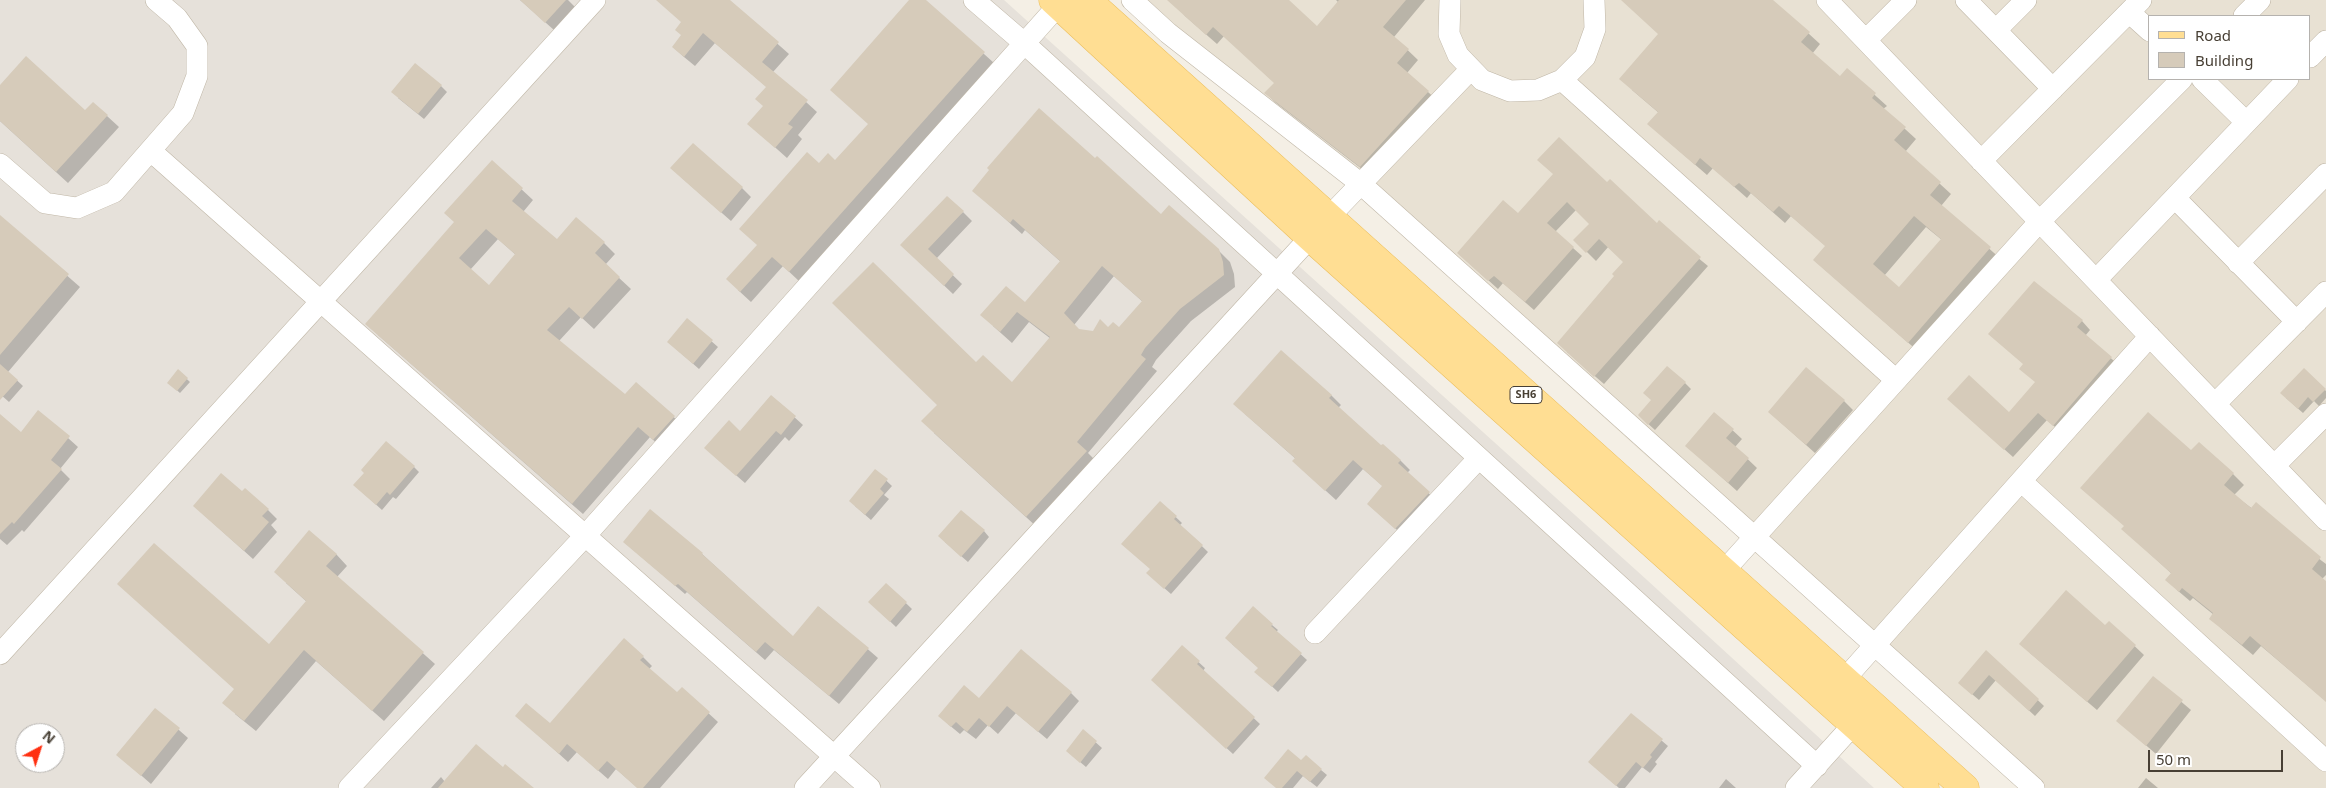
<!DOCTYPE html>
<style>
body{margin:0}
#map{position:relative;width:2326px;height:788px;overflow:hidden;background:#f4efe5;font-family:"Noto Sans",sans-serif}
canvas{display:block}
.legend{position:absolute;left:2148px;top:15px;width:162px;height:65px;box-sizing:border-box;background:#fff;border:1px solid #b5b2ae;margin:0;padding:6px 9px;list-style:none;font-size:15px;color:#473f34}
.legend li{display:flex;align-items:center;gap:10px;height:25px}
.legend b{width:25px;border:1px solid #b5b2ae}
.north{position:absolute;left:15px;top:723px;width:50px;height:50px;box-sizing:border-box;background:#fff;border:1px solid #b5b2ae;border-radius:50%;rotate:40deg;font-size:14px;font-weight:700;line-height:20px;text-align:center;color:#473f34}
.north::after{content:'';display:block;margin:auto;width:18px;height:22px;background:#ff3011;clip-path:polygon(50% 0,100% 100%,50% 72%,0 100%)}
.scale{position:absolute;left:2148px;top:750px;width:135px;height:22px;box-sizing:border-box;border:2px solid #473f34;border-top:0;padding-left:6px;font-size:15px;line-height:18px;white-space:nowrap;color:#473f34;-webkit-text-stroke:4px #fff;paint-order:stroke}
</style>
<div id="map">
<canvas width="2326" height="788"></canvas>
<ul class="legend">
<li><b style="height:6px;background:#ffde93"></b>Road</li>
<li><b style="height:14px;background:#d6cbba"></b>Building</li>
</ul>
<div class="north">N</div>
<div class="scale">50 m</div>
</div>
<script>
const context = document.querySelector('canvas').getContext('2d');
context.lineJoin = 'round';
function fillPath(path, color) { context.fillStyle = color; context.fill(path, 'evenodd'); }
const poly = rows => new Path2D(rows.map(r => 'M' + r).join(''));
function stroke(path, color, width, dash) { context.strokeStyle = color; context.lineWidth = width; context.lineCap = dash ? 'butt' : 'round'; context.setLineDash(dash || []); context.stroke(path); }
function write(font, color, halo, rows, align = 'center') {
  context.font = font + ' "Noto Sans",sans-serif'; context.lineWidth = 4.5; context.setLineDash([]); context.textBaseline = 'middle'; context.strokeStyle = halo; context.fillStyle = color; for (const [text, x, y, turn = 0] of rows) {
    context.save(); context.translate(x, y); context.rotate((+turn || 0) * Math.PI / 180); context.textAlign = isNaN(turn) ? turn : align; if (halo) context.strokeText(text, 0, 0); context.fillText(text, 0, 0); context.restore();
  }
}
fillPath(poly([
 [1143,0,2326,0,2326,788,2022,788,1641,451],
 [2150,16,2310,16,2310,79,2150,79]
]), '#e8e1d3');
fillPath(poly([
 [0,0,1004,0,1647,580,1874,788,0,788],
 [25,733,55,733,55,763,25,763]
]), '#e6e1da');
fillPath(poly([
 [520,0,568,0,575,7,554,30],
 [670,0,728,0,789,54,773,72,817,112,798,135,802,139,787,158,749,124,764,107,767,87,715,43,695,66,684,57,673,47,682,36,682,22],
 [911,0,924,0,994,63,800,282,783,266,751,302,738,290,758,245,819,165,836,162,869,124],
 [1173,0,1288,0,1317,28,1339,3,1336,0,1425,0,1394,37,1418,60,1407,73,1439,102,1371,176,1276,103,1266,93,1275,83,1224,36,1217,44,1185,16],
 [1623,0,1772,0,1820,44,1812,54,1840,78,1847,70,1887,106,1883,109,1916,139,1905,152,1951,194,1941,206,2002,260,1920,353,1814,260,1826,246,1791,216,1785,223,1751,193,1747,198,1713,168,1707,175,1661,135,1659,113,1632,90,1659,34],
 [1926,227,1942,240,1900,289,1884,276],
 [0,86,85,112,107,116,119,127,68,183,0,121],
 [441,86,447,92,424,119,398,98],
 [492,162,533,200,523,212,557,241,604,243,615,254,605,265,631,289,594,329,581,317,559,341,625,396,636,384,686,428,665,451,650,437,583,514,378,335,455,222],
 [498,239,516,255,490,287,470,270],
 [681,177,742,188,751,197,731,221],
 [1607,184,1708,266,1604,384,1567,352,1625,262,1609,246,1596,261,1575,240,1591,224,1576,210,1555,232,1582,256,1534,310,1503,283,1498,289,1467,261,1518,214],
 [974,191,1161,216,1218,250,1230,262,1234,274,1235,287,1191,321,1156,360,1152,367,1157,371,1088,453,1098,463,1038,528,934,433,976,364,1012,384,1051,339,1029,322,1012,343,993,326,1025,304,1061,262,1025,230,1022,234],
 [1114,276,1143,302,1119,329,1109,328,1094,333,1079,331,1074,325],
 [963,212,972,221,936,259,962,284,953,294,911,254],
 [0,217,80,287,8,372,23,386,9,402,0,394],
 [2034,283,2082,321,2090,330,2085,336,2120,366,2062,433,2047,420,2013,457,1957,407,2009,414,2036,382,2024,365],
 [687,320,718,347,699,369,674,347],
 [2304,369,2326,391,2326,398,2319,406,2314,401,2303,413,2286,398],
 [178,371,190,382,180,393,171,385],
 [1685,383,1691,389,1655,430,1645,421,1652,400],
 [1331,395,1341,405,1338,408,1381,447,1400,460,1410,470,1407,473,1439,503,1406,538,1368,504,1384,487,1363,469,1336,500,1304,471,1296,459,1245,414],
 [771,396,803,425,789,441,785,437,745,483,714,456,740,432],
 [1844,401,1853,410,1815,453,1778,420],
 [39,412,78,447,60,469,70,479,24,532,22,530,7,545,0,539,0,416,21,434],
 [1715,414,1742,439,1735,447,1757,468,1737,491,1687,446],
 [2191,452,2233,474,2244,485,2234,495,2326,564,2326,575,2322,579,2326,583,2326,701,2261,646,2253,655,2222,629,2211,618,2214,615,2193,598,2190,601,2177,590,2172,574,2123,529],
 [414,467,419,472,396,499,393,497,382,510,360,490],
 [876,471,892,486,884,495,889,499,871,520,855,506],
 [242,493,268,510,277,519,271,525,277,532,253,559,203,514],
 [1160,502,1182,523,1180,525,1208,552,1171,594,1154,579,1151,569],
 [984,531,989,537,968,562,945,542],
 [624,542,702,554,793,637,819,607,878,658,839,704,774,650,765,660,687,592,685,594],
 [336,554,347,566,337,577,435,664,384,721,316,661,256,731,235,714,235,689,269,646,307,602,286,583],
 [886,584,912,609,896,627,876,608],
 [2109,622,2144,655,2097,710,2030,653,2105,626],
 [1272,625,1278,630,1276,632,1307,660,1278,692,1262,677,1259,668,1232,644],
 [1182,647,1205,668,1203,671,1260,724,1233,754,1159,686],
 [1987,652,2044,706,2035,716,1996,680,1979,700,1966,689],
 [643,657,652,666,649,669,677,694,682,689,718,722,660,788,638,788,616,769,608,779,577,752,568,762,517,716,550,725],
 [2153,678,2191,710,2156,754,2118,721],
 [1071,693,1079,701,1047,739,1016,713,998,734,988,725,976,739,964,730,960,734,948,724,980,700],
 [155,709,188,738,151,784,118,755],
 [1631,715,1668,746,1655,762,1657,764,1650,773,1642,767,1625,788,1619,788,1595,767],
 [1083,731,1102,748,1086,767,1073,756],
 [1302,762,1321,770,1327,775,1317,787,1303,776,1293,788,1277,788],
 [503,768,532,788,431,788,441,777,445,782],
 [2146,778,2158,788,2138,788],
 [1726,779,1736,788,1719,788]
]), '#0003');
fillPath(poly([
 [520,0,566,0,545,23],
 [656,0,730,0,779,42,762,62,808,100,788,124,793,127,775,148,747,124,763,106,755,99,766,87,703,33,684,57,672,47,681,35,675,30,681,22],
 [909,0,926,0,985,52,789,272,772,257,740,292,726,279,757,245,739,229,807,152,819,163,828,153,835,160,868,124,830,90],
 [1167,0,1289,0,1317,26,1339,0,1406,0,1383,27,1409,49,1397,63,1429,91,1360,167,1264,93,1274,83,1213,27,1206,35],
 [1621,0,1773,0,1810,32,1801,42,1840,76,1847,68,1876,93,1872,98,1906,127,1894,140,1941,182,1930,195,1991,247,1908,343,1813,260,1825,246,1779,206,1773,212,1739,183,1734,187,1700,158,1695,165,1647,124,1658,112,1619,79,1658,34],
 [1914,216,1941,239,1899,287,1873,264],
 [26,56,85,110,93,102,108,115,56,172,0,121,0,85],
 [415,63,442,85,418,114,391,92],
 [1039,108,1095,158,1097,156,1161,214,1169,205,1219,249,1223,262,1224,275,1180,309,1145,348,1141,355,1146,359,1077,442,1087,451,1026,517,921,421,937,405,832,303,873,262,976,362,983,355,1012,382,1050,337,1017,312,1000,332,980,315,1006,286,1025,302,1060,261,1013,219,1010,223,972,191,989,170,987,168],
 [1102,266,1142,301,1119,327,1113,322,1108,327,1100,319,1093,331,1079,329,1064,313],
 [1559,137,1607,182,1610,179,1657,223,1659,220,1701,257,1594,377,1557,343,1614,276,1612,274,1623,262,1599,239,1586,253,1573,240,1589,224,1567,202,1547,223,1574,247,1525,302,1494,276,1488,281,1457,253,1503,200,1518,213,1553,174,1537,160],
 [693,143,743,187,721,213,670,168],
 [492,160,523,188,512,201,557,239,576,217,605,242,595,253,620,277,582,319,569,307,547,330,625,394,636,382,675,416,653,440,638,427,572,504,365,324,454,222,444,213],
 [486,229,515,254,489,285,459,258],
 [947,196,964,211,928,249,954,274,944,286,900,245],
 [0,215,69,274,0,355],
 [2034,281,2083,320,2077,327,2112,357,2053,426,2038,413,2004,450,1947,399,1969,375,2009,412,2035,382,2019,369,2023,364,1988,334],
 [687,318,713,340,693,364,667,342],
 [1281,350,1332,395,1329,398,1381,445,1383,444,1401,460,1398,463,1430,492,1395,529,1367,504,1382,486,1353,460,1325,491,1292,461,1295,458,1233,404],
 [0,364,18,380,0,400],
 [1667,366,1686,382,1648,425,1638,415,1651,400,1643,393],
 [1806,367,1845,400,1806,445,1768,412],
 [2304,368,2326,389,2313,402,2308,397,2298,409,2280,393],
 [178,369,188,378,177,391,167,383],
 [771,395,796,416,781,435,776,431,736,476,704,448,729,420,740,431],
 [38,410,70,436,51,460,62,469,14,524,12,522,0,534,0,414,21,432],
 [1714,412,1734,429,1726,438,1749,458,1728,483,1685,446],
 [2148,412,2191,450,2199,442,2234,473,2224,485,2251,508,2256,502,2321,557,2312,569,2326,581,2326,702,2250,636,2242,645,2209,619,2213,613,2182,588,2179,592,2165,580,2171,573,2121,529,2124,526,2080,488],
 [386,441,415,466,390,495,387,492,376,505,353,485,364,473,361,470],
 [875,469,888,479,880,489,884,493,865,515,849,501],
 [221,473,242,491,245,488,269,509,262,516,269,522,244,551,193,506],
 [1160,501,1177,516,1174,519,1203,545,1164,589,1146,573,1150,569,1121,544],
 [650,509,703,553,702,554,793,636,818,606,869,648,829,696,765,642,756,652,678,584,675,586,623,542],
 [961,510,985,530,961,557,938,536],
 [309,530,337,554,326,566,424,652,372,711,304,650,244,721,222,703,234,689,117,584,154,543,269,644,306,601,274,572],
 [886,583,907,602,890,622,868,602],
 [2066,590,2105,625,2109,621,2136,645,2087,702,2019,644],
 [1253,606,1273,624,1271,626,1302,653,1272,687,1254,672,1258,668,1225,638],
 [624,638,644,656,640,660,677,692,682,687,710,712,643,788,637,788,607,761,598,771,567,744,559,754,515,716,526,703,550,723],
 [1182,645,1200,661,1197,664,1255,717,1226,749,1151,680],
 [1021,649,1072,692,1038,732,1007,706,989,727,979,718,967,732,956,722,951,727,938,716,964,685,979,698],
 [1986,650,2039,699,2029,711,1989,675,1972,695,1958,683],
 [2153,676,2183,700,2146,746,2116,721],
 [155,708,180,728,141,776,116,755],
 [1631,713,1663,739,1650,755,1652,757,1643,768,1636,762,1616,786,1588,762],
 [1083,729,1097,741,1080,763,1066,751],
 [476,744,503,767,505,764,534,788,438,788],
 [1288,749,1301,760,1306,755,1322,769,1310,782,1297,771,1282,788,1276,788,1264,778]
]), '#d6cbba');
const street = poly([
 [974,0,1024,43,1817,766],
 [1132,0,1168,33,1361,184,2034,788],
 [1450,0,1449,34,1458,55,1482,80,1510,91,1538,90,1562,80,1585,57,1595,29,1594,0],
 [1827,0,2326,520],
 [1966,0,2053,89],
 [2129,12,2150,31],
 [2244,16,2260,0],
 [1996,30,2026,0],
 [1866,40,1906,0],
 [2310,57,2326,41],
 [2202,79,2245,121],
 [1562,80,1896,380],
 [151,151,870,788],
 [1981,161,2141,0],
 [0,164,45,203,77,208,114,192,183,113,197,76,197,46,177,18,156,0],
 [2175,198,2297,322],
 [2238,263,2326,174],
 [2096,280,2288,79],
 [2215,404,2326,292],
 [2274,466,2326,414],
 [2021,481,2326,761],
 [1713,583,2040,221,2182,79],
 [1315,633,1479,458],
 [0,654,595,0],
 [1834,691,2150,336],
 [349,788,585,536,1063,0],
 [805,788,1328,218,1471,69],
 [1796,788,1863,714]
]);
const primary = poly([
 [1053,0,1310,237,1925,788],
 [1087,0,1965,788]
]);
stroke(street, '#c0b7a7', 22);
stroke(primary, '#ecbe5b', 29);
stroke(street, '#fff', 21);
stroke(primary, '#ffde93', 28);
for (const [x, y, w] of [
 [1526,395,32]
]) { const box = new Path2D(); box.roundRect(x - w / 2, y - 8.5, w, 17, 4); context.fillStyle = '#fff'; context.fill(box); stroke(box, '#473f34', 1); }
write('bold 11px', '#473f34', null, [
 ["SH6",1526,395]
]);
</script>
